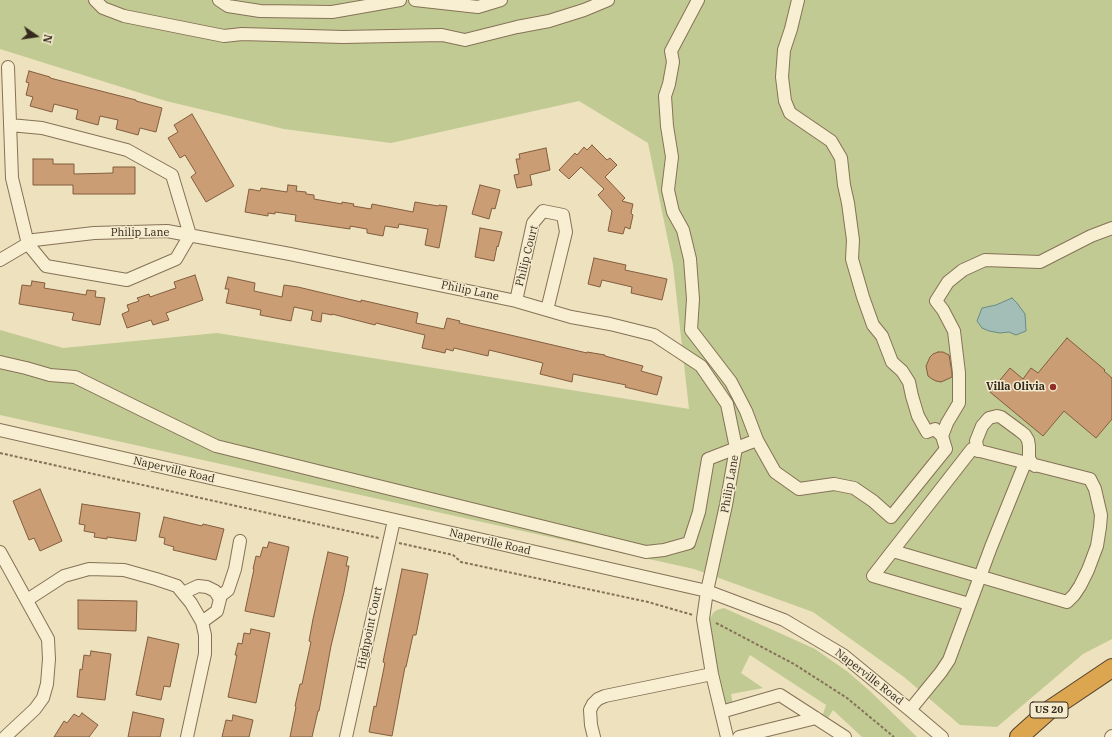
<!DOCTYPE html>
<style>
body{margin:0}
#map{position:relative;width:1112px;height:737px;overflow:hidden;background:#ede1be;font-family:"IBM Plex Serif",serif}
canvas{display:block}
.north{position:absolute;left:16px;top:16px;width:40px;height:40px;-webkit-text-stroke:3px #f4ebce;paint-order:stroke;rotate:103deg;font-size:11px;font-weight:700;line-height:16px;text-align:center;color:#34291c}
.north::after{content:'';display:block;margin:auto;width:14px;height:18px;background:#34291c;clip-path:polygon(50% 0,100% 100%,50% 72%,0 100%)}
</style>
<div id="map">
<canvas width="1112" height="737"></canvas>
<div class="north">N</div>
</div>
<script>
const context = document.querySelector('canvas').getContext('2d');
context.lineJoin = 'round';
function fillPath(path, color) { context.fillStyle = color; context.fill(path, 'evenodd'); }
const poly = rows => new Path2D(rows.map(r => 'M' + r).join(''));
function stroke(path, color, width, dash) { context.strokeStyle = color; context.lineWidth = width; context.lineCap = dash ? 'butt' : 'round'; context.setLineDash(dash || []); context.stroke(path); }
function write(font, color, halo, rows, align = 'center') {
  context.font = font + ' "IBM Plex Serif",serif'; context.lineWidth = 3; context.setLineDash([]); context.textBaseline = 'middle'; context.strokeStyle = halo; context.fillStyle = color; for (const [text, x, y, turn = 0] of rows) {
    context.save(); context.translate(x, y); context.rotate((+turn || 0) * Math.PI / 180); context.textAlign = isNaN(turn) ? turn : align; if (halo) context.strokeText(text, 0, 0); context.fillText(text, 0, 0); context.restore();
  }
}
fillPath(poly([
 [0,0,1112,0,1112,639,1083,654,997,727,960,725,904,677,813,612,694,569,0,415,0,330,63,348,217,333,689,409,673,265,648,143,579,101,391,143,284,129,166,101,0,49],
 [724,608,815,649,848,672,871,692,917,737,862,737,833,710,828,718,823,714,826,705,750,655,741,673,763,688,731,694,733,705,725,707,708,628,708,623,713,613,717,610]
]), '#c1ca93');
const water = poly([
 [1012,298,1017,303,1025,314,1026,331,1016,335,1009,332,1000,333,989,331,982,328,977,321,982,308,996,305,1012,298]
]);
fillPath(water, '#a2beb7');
stroke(water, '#698c85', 1);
const building = poly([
 [29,71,50,77,50,78,136,100,136,101,162,108,156,132,140,128,138,135,116,129,118,120,100,116,98,125,76,119,78,110,54,104,52,112,30,106,33,97,26,95,29,83,26,82,29,71],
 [192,114,234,186,206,202,191,177,196,173,185,155,180,158,168,138,178,132,174,125,192,114],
 [592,145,607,160,610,158,617,165,605,177,625,198,622,201,633,204,631,213,633,215,630,229,625,227,623,234,608,231,612,211,598,195,604,189,581,167,569,179,559,170,575,153,577,155,584,147,587,150,592,145],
 [546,148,550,170,530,175,532,185,517,188,514,175,519,174,516,159,520,159,519,154,546,148],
 [33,159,53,159,53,164,74,164,74,174,113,173,113,167,135,167,135,194,73,194,73,185,33,185,33,159],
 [288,185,297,186,296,191,306,192,306,194,314,195,314,199,342,204,342,202,354,204,353,206,371,209,372,204,413,212,415,202,438,206,439,205,447,206,439,248,425,245,428,229,399,224,398,228,385,226,383,236,367,233,367,229,350,226,350,229,295,221,296,215,275,212,275,214,268,213,268,216,245,212,249,189,260,191,261,188,287,192,288,185],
 [480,185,500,190,495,209,492,208,489,219,472,214,480,185],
 [480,228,502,232,498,247,497,246,494,261,475,257,480,228],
 [594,258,626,265,625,270,667,279,662,300,631,293,632,287,602,280,600,287,588,284,594,258],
 [195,275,203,300,166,313,169,320,153,325,151,320,127,328,122,314,129,311,127,305,139,301,137,298,149,294,150,297,176,288,174,282,195,275],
 [228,277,255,283,254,291,282,297,284,285,298,287,361,302,361,300,418,313,416,323,444,329,447,318,460,321,459,323,587,353,587,352,605,355,605,356,643,366,641,371,662,377,657,395,625,387,626,385,573,374,572,382,540,374,543,363,489,350,488,356,454,348,453,351,446,349,445,353,422,348,425,335,376,323,375,325,332,314,332,315,322,313,321,322,311,320,313,311,294,307,291,321,260,315,261,310,226,303,229,289,225,289,228,277],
 [32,281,45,283,44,288,86,295,87,290,96,291,95,297,105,298,100,325,72,320,74,313,19,304,22,285,31,286,32,281],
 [1067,338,1105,370,1104,371,1112,378,1112,419,1096,438,1064,411,1043,436,990,392,1010,368,1023,379,1031,368,1038,373,1067,338],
 [938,352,943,352,949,355,952,373,952,377,950,378,941,382,936,381,932,379,928,376,926,366,930,357,933,354,938,352],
 [40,489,62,541,40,551,34,538,29,540,13,501,40,489],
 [82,504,140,513,136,541,107,537,107,539,94,537,95,533,84,531,85,525,79,524,82,504],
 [164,517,202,526,203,524,224,529,216,560,173,550,174,547,164,544,165,538,159,537,164,517],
 [269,542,289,547,274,617,245,611,254,569,253,569,256,556,260,557,263,547,267,548,269,542],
 [328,552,348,557,346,566,349,566,344,592,331,646,319,711,318,711,312,737,290,737,296,707,295,706,300,684,302,684,311,642,309,641,313,619,328,552],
 [402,569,428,574,416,635,413,635,406,667,405,667,392,736,369,732,374,706,376,707,385,663,383,662,402,569],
 [78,600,137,601,136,631,78,629,78,600],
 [251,629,270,633,256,703,228,697,237,655,235,655,238,643,242,644,244,633,250,634,251,629],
 [148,637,179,644,170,687,164,686,161,700,136,695,148,637],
 [91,651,111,654,105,700,77,697,80,669,82,670,84,655,90,656,91,651],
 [133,712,164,719,160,737,128,737,133,712],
 [82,713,98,725,89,737,54,737,64,721,67,723,74,714,79,717,82,713],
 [233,715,253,720,249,737,222,737,226,720,232,721,233,715]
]);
fillPath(building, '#ca9d75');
stroke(building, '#835d3e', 1);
const minor = poly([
 [95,0,103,8,124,16,224,36,242,34,343,37,442,35,465,40,517,27,549,21,584,10,608,0],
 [219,0,228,6,260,11,332,12,400,0],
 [415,0,478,7,501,0],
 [698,0,671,51,673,62,669,84,665,96,667,126,672,157,668,190,673,212,683,230,690,259,693,299,691,330,731,382,746,411,757,440],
 [798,0,791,29,784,50,782,77,785,101,790,113,831,141,841,158,844,185,848,203,853,240,852,259,863,297,873,325,882,336,892,362,902,371,909,382,912,396,918,416,927,432,935,429,942,436],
 [8,67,12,178,28,244,46,266,127,280,176,259,190,235,172,175,127,150,42,128,10,125],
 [0,260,34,240,94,233,167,231,290,254,516,301,571,317,610,324,654,335,701,366,727,404,736,448,726,505,707,591,703,619,712,674,727,737],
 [516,301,533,223,543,211,563,215,566,232,547,310],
 [0,362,26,368,50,375,75,377,142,410,216,446,646,552,664,550,689,543,699,512,708,459,757,440,775,472,799,489,834,484,854,488,873,501,891,517,946,449,942,436,947,423,959,403,959,373,954,331,943,310,936,301,948,282,963,270,985,260,1040,262,1091,236,1112,228],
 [0,430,707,591,784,620,843,655,910,710,942,737],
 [978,451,976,441,982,426,989,418,997,416,1001,417,1020,431,1025,435,1028,440,1029,446,1029,458,1031,462,1035,466],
 [893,551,1067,602,1074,595,1080,586,1088,570,1097,546,1100,527,1101,515,1095,489,1090,479,972,449,873,576,969,604],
 [0,552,48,639,49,659,47,684,43,698,35,709,5,737],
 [183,593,198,586,207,587,215,591,220,599,217,611,202,622],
 [219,597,228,590,235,569,240,541],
 [27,600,64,576,89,569,124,570,156,579,177,586,191,603,202,622,205,635,205,654,187,737],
 [910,710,941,672,949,660,991,547,1025,463],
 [721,712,780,695,845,737],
 [346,737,394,520],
 [594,737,591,725,590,710,593,704,598,699,605,696,712,674],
 [739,737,816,718],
 [1111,737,1112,736]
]);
const highway = poly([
 [1019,737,1048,711,1112,668]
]);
stroke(minor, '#857257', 14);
stroke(highway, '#52402c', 20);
stroke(poly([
 [0,453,379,538],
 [399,543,453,555,461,562,648,602,693,615],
 [716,623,722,626,794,664,847,698,894,737]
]), '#857257', 2, [3, 2]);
stroke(minor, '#f8eed1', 12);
stroke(highway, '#dca54f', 18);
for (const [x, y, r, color] of [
 [1053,387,4,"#922d29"]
]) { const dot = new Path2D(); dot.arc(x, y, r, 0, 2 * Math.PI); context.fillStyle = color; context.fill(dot); stroke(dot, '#f4ebce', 1.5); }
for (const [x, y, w] of [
 [1049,710,38]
]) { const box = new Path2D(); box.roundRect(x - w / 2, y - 8, w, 16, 3); context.fillStyle = '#f4ebce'; context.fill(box); stroke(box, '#34291c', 1); }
write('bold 10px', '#34291c', null, [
 ["US 20",1049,710]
]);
write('11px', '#34291c', '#f4ebce', [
 ["Philip Lane",140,233],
 ["Philip Court",527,256,-76],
 ["Philip Lane",470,291,12],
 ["Naperville Road",174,470,13],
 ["Philip Lane",730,484,-80],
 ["Naperville Road",490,542,13],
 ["Highpoint Court",370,628,-78],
 ["Naperville Road",869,677,38]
]);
write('bold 11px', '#34291c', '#f4ebce', [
 ["Villa Olivia",1045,387]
], 'right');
</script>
